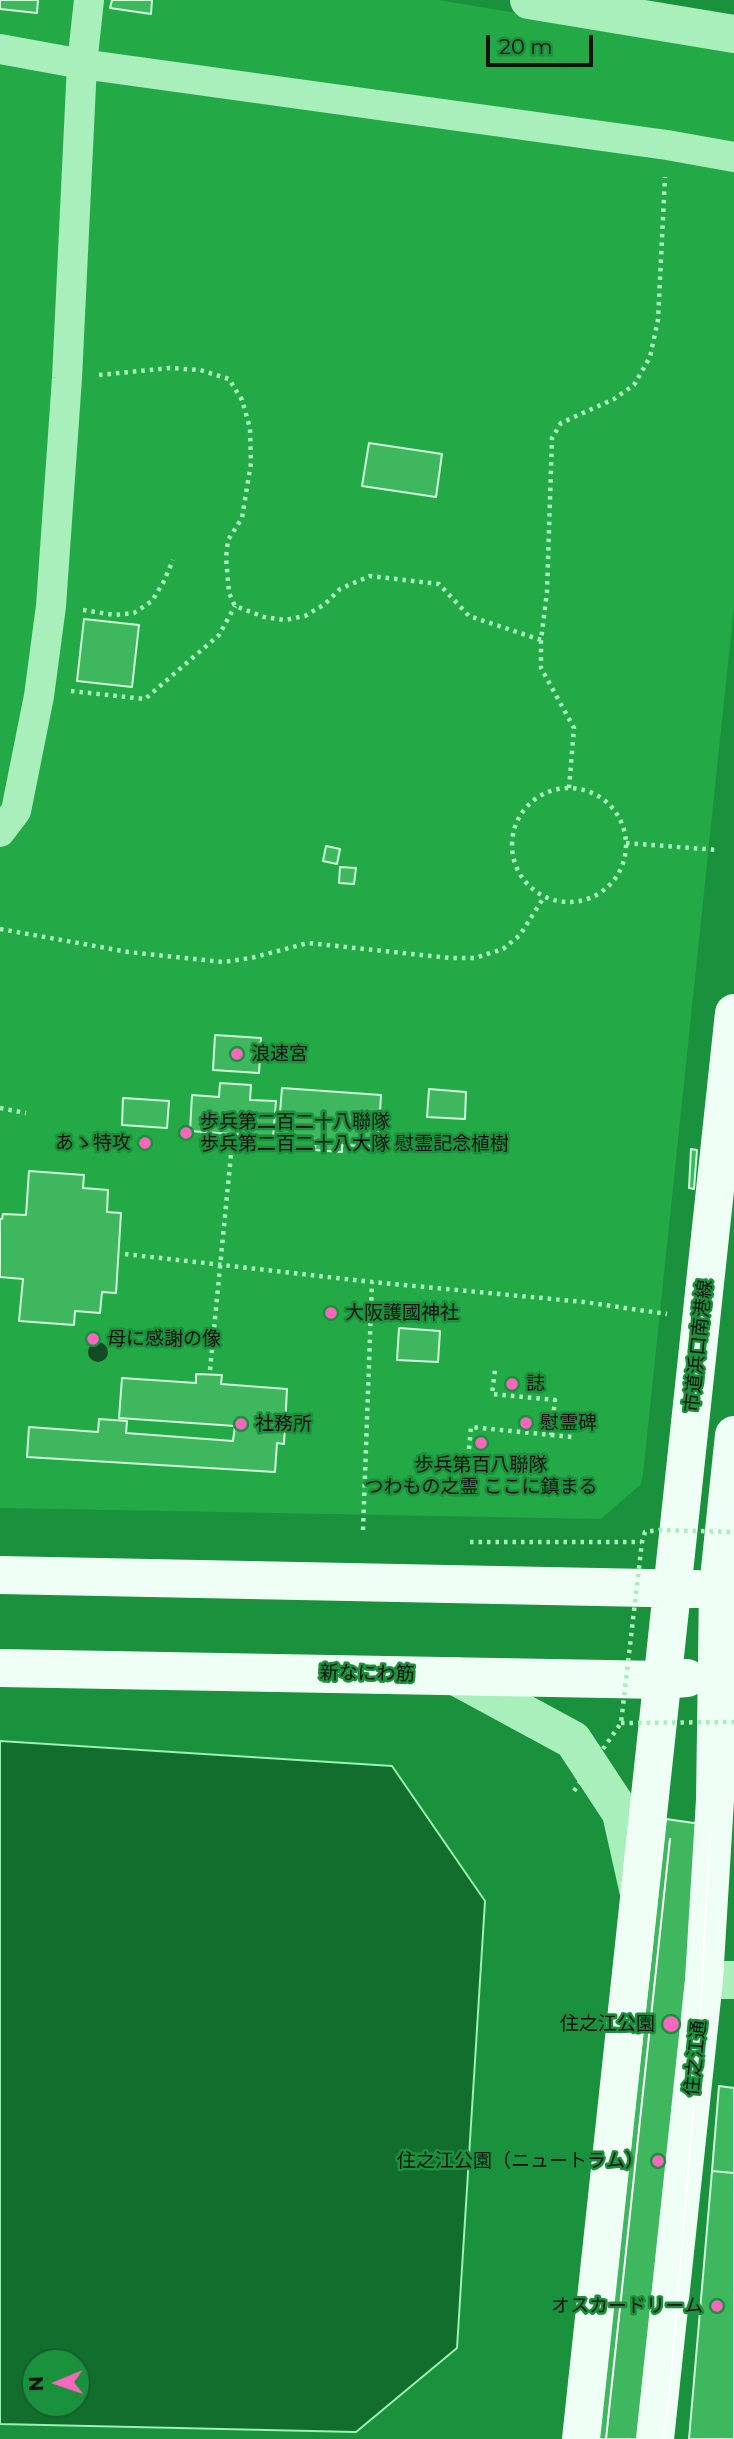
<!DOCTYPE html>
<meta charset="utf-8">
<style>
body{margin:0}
#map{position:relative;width:734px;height:2439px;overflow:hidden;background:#1a913c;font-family:Montserrat,sans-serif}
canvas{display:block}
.north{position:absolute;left:21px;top:2348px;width:70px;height:70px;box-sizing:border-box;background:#1a913c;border:2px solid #165e2b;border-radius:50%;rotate:268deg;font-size:19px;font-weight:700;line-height:28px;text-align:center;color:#111}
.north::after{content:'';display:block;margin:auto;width:24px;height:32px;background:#ff66bd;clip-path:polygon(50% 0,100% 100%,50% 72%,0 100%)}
.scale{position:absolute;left:486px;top:35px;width:107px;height:32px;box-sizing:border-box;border:4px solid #111;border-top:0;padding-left:9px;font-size:21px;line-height:24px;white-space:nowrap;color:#111;-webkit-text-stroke:5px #1a913c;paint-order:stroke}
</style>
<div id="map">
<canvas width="734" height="2439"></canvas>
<div class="north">N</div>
<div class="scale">20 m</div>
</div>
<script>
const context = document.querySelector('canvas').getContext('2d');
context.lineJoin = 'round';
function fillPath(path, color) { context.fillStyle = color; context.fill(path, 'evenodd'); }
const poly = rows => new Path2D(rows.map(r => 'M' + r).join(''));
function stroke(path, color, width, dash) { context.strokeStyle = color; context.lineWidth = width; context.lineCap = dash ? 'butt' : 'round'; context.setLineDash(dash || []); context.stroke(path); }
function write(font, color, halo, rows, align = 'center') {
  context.font = font + ' Montserrat,"Noto Sans JP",sans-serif'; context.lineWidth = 5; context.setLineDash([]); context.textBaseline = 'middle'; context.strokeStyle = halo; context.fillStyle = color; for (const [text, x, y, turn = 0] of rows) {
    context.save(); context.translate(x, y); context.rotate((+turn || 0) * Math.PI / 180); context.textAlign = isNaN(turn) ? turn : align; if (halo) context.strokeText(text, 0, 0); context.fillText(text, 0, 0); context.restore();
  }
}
fillPath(poly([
 [0,0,438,0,734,49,734,606,643,1474,641,1484,601,1519,0,1508]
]), '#23aa47');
const water = poly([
 [0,1741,392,1766,485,1901,457,2348,356,2432,0,2424,0,1741],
 [35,2362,77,2362,77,2404,35,2404,35,2362]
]);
fillPath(water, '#116e2c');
stroke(water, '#9bf1b1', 2);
const building = poly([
 [0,0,38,0,37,13,0,9,0,0],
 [112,0,152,0,151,14,110,8,112,0],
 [369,443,442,454,436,497,362,486,369,443],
 [84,619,139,625,132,687,77,681,84,619],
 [326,846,340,849,337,864,323,861,326,846],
 [340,867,356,868,354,884,339,883,340,867],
 [215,1035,261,1038,259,1073,213,1070,215,1035],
 [220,1083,251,1085,250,1100,276,1101,273,1137,190,1131,192,1095,219,1097,220,1083],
 [282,1088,381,1095,378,1147,342,1145,342,1152,315,1150,316,1139,278,1137,282,1088],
 [429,1089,466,1092,465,1119,427,1117,429,1089],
 [123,1098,169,1101,167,1128,122,1125,123,1098],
 [691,1149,697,1150,694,1189,689,1188,691,1149],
 [29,1171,84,1175,83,1188,108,1190,107,1212,121,1213,116,1293,102,1292,100,1313,75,1311,74,1325,19,1321,23,1279,0,1277,0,1219,2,1219,3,1214,26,1215,29,1171],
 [399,1328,440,1331,438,1362,397,1360,399,1328],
 [196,1374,222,1375,221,1384,287,1389,284,1444,277,1443,275,1472,27,1457,29,1427,98,1432,99,1419,127,1421,126,1433,233,1441,235,1426,119,1418,122,1378,196,1383,196,1374],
 [666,1819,701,1824,664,2439,598,2439,666,1819],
 [719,2086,734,2088,734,2173,712,2171,719,2086],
 [712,2171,734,2173,734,2439,689,2439,712,2171]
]);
fillPath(building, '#3eb75f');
stroke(building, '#cffbdb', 2);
stroke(poly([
 [99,375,170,368,200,370,229,379,242,400,250,428,251,463,242,518,228,540,226,558,229,593,235,606,264,617,285,620,305,616,325,604,340,589,370,576,439,584,469,616,541,640],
 [83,610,115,615,134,613,152,601,163,583,173,560],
 [71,691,145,699,219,635,235,606],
 [569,788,574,728,541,668,541,640,547,592,552,438,561,423,614,399,634,385,650,357,658,320,665,177],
 '512 845a57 57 0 1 1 114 0a57 57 0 1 1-114 0Z',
 [626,843,718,850],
 [0,929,128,952,223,962,251,958,308,943,450,958,475,958,503,949,520,935,544,897],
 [0,1108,26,1113],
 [125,1254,372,1282,584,1302,667,1314],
 [210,1370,232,1144],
 [551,1435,572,1437],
 [469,1449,471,1427,551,1435,555,1400,492,1394,495,1370],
 [363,1530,372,1282],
 [470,1542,641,1542]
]), '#a9efbc', 4.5, [3.5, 5]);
stroke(poly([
 [0,49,82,64,667,145,734,157],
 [0,832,16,811,39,696,51,606,67,378,82,64,89,0]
]), '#a9efbc', 30);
stroke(poly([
 [529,0,734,34]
]), '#a9efbc', 38);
stroke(poly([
 [455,1676,573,1740,621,1813,638,1889],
 [704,1980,734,1980]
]), '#a9efbc', 38);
stroke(poly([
 [0,1575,697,1589],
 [0,1668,662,1680,687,1678],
 [581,2439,734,1013],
 [655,2439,704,1980,715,1800,718,1588,734,1435]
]), '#f0fff5', 38);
stroke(poly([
 [606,2439,670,1839],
 [663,2439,670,2389,698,2055,710,1836]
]), '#fff', 2);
stroke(poly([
 [621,1723,734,1722],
 [574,1791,621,1723,642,1542,645,1532,660,1530,734,1532]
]), '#a9efbc', 4.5, [3.5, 5]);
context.fillStyle = '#154b24';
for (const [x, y] of [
 [98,1352]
]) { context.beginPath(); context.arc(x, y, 10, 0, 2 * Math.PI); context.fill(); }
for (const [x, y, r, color] of [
 [237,1054,7,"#ff66bd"],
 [186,1133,7,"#ff66bd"],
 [145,1143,7,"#ff66bd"],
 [331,1313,7,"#ff66bd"],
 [93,1339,7,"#ff66bd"],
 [512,1384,7,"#ff66bd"],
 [526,1423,7,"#ff66bd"],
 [241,1424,7,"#ff66bd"],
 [481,1443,7,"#ff66bd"],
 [671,2024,9,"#ff66bd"],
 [658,2161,7,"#ff66bd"],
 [717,2306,7,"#ff66bd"]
]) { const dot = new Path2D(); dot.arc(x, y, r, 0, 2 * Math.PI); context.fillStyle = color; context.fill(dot); stroke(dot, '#1a913c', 2.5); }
write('19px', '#111', '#1a913c', [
 ["浪速宮",251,1054],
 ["歩兵第二百二十八聯隊",200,1122],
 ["歩兵第二百二十八大隊 慰霊記念植樹",200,1144],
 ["あゝ特攻",131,1143,"right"],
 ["大阪護國神社",345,1313],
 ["母に感謝の像",107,1339],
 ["誌",526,1384],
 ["慰霊碑",540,1423],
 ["社務所",255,1424],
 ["歩兵第百八聯隊",481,1465,"center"],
 ["つわもの之霊 ここに鎮まる",481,1487,"center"],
 ["住之江公園",655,2024,"right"],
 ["住之江公園（ニュートラム）",644,2161,"right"],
 ["オスカードリーム",703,2306,"right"]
], 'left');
write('19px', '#111', '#1a913c', [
 ["市道浜口南港線",699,1346,-84],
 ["新なにわ筋",367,1674,1],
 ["住之江通",696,2058,-84]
]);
</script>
